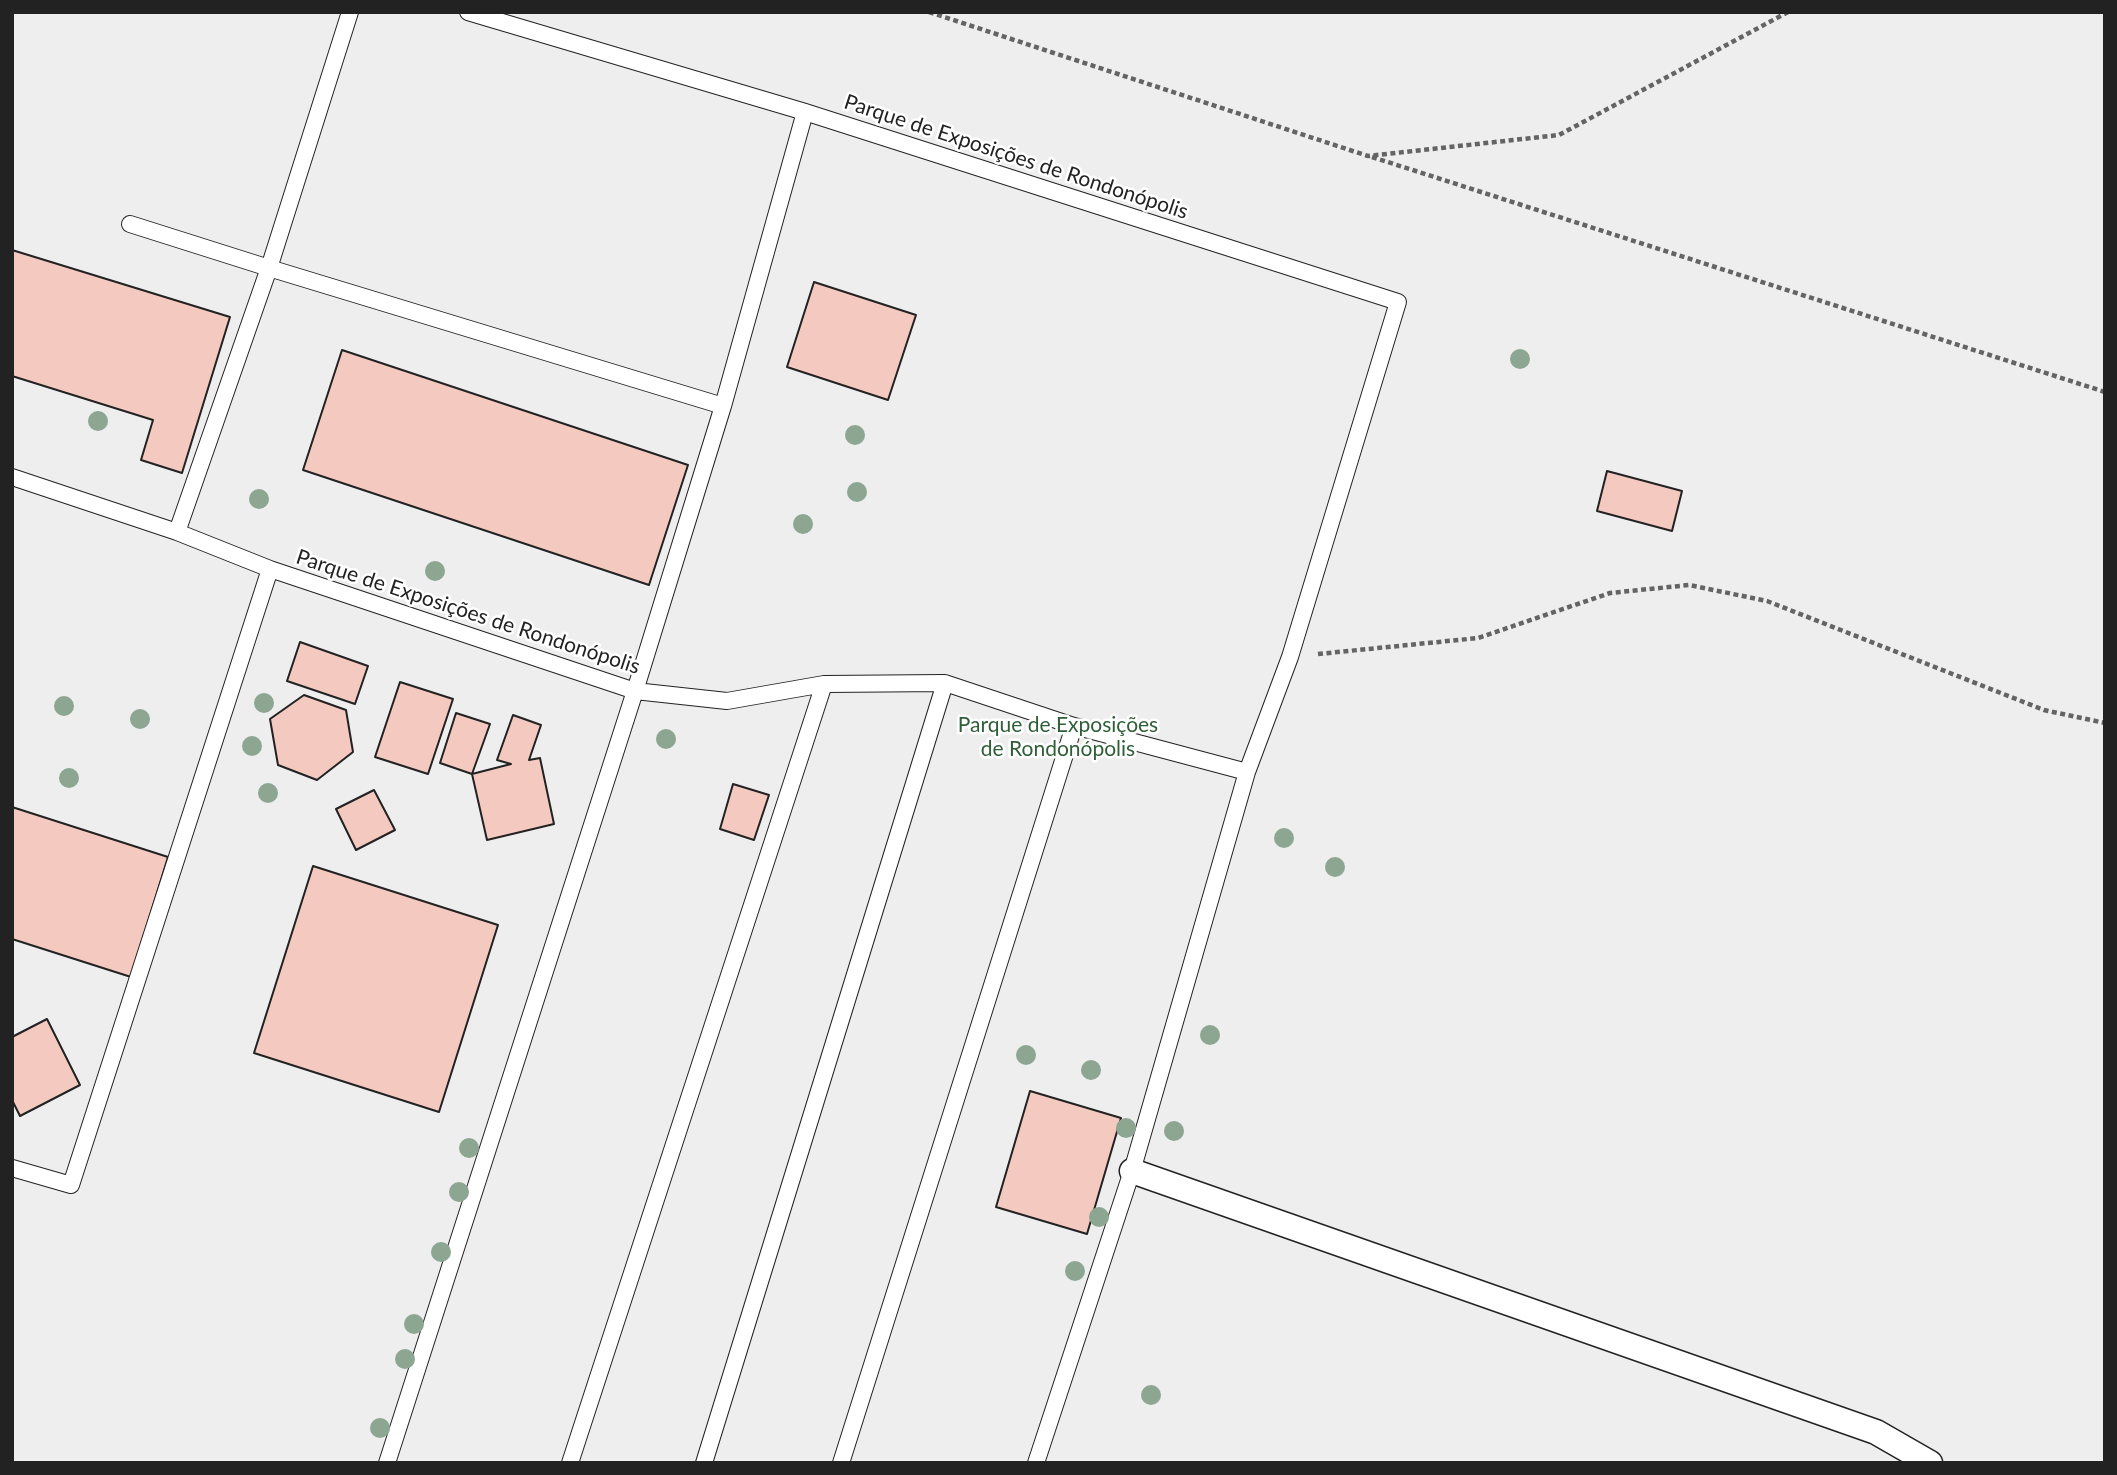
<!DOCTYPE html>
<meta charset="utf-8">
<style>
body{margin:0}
#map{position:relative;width:2117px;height:1475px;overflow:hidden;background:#fff;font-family:Lato,sans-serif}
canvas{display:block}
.frame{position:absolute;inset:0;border:14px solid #222;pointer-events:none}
</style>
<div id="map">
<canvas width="2117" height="1475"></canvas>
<div class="frame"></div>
</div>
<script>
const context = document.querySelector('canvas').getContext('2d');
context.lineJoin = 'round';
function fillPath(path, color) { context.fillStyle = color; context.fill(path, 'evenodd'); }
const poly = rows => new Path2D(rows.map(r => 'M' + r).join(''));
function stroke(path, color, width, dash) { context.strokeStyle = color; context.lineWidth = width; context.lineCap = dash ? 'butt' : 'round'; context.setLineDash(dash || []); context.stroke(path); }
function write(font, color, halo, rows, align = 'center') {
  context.font = font + ' Lato,sans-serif'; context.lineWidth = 5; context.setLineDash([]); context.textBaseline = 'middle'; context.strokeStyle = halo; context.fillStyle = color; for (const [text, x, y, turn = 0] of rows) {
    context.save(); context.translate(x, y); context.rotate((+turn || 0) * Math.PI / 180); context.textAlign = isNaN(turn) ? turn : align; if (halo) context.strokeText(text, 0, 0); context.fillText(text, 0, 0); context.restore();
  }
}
const green = poly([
 [12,12,2105,12,2105,1463,12,1463,12,12]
]);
fillPath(green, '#eee');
stroke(green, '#6f6f6f', 2);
const building = poly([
 [12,250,230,317,182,473,141,460,153,420,12,376,12,250],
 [814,282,916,315,888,400,787,367,814,282],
 [342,350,688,465,649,585,303,470,342,350],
 [1607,471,1682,491,1672,531,1597,511,1607,471],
 [300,642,368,666,355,704,287,681,300,642],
 [400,682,453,699,428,774,375,757,400,682],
 [304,695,346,710,353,752,317,780,278,765,270,719,304,695],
 [456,713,490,724,472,774,440,763,456,713],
 [513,715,541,725,529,760,540,758,554,824,487,840,472,774,511,764,497,760,513,715],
 [733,784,769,795,754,840,720,829,733,784],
 [374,790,395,830,356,850,336,809,374,790],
 [12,807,168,857,131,977,12,939,12,807],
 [313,866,498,925,439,1112,254,1053,313,866],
 [47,1019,80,1085,20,1116,12,1100,12,1037,47,1019],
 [1030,1091,1121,1118,1087,1234,996,1207,1030,1091]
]);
fillPath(building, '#f3c9c0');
stroke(building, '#222', 2);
const service = poly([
 [468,12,805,112,1398,302,1290,657,1247,772,1132,1171,1036,1463],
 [130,224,269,268,723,406],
 [12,477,177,532,270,569,635,691,727,701,824,684,945,683,1074,726,1247,772],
 [177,532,269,268,350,12],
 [12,1168,71,1185,270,569],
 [387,1463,635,691,723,406,805,112],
 [570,1463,824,684],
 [704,1463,945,683],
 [841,1463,1074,726]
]);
const pedestrian = poly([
 [1132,1171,1876,1432,1930,1463]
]);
stroke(service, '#222', 18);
stroke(pedestrian, '#222', 27);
stroke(poly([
 [929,12,1368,156,1559,135,1788,12],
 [1372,157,2105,392],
 [1318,654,1478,638,1610,593,1689,585,1767,601,2044,710,2105,723]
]), '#646464', 4.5, [5, 3.5]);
stroke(service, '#fff', 16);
stroke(pedestrian, '#fff', 24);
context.fillStyle = '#8da692';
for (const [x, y] of [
 [1520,359],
 [98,421],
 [855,435],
 [857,492],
 [259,499],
 [803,524],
 [435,571],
 [264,703],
 [64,706],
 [140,719],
 [666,739],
 [252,746],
 [69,778],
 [268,793],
 [1284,838],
 [1335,867],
 [1210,1035],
 [1026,1055],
 [1091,1070],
 [1126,1128],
 [1174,1131],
 [469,1148],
 [459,1192],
 [1099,1217],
 [441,1252],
 [1075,1271],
 [414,1324],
 [405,1359],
 [1151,1395],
 [380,1428]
]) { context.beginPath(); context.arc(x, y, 10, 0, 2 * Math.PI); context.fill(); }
write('21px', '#222', '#fff', [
 ["Parque de Exposições de Rondonópolis",1016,157,18],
 ["Parque de Exposições de Rondonópolis",468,612,18]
]);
write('21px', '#2f5e38', '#fff', [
 ["Parque de Exposições",1058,725],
 ["de Rondonópolis",1058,749]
]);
</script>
